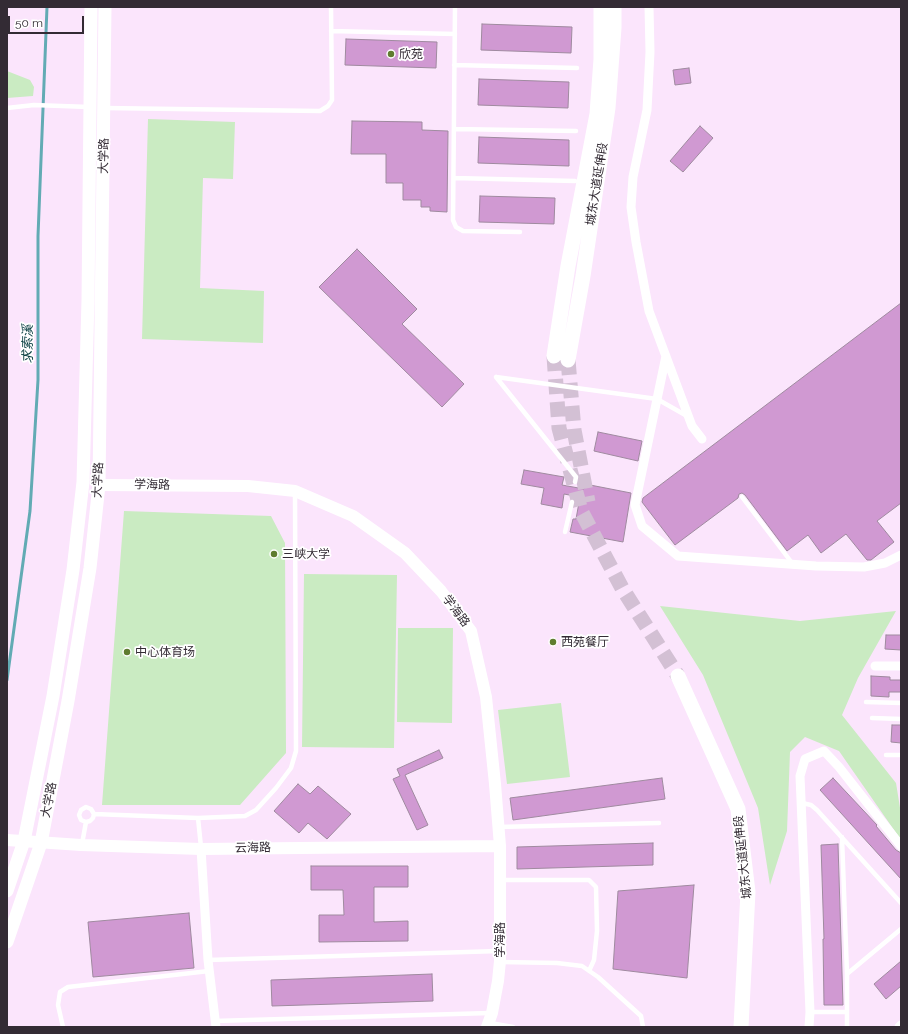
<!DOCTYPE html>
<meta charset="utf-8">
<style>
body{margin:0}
#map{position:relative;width:908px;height:1034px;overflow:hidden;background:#fbe5fc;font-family:Raleway,sans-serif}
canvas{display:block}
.frame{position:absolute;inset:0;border:8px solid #332b34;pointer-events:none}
.scale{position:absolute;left:8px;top:16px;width:76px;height:18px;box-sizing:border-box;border:2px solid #332b34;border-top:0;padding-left:5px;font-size:12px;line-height:14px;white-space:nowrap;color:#332b34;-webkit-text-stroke:3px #fff;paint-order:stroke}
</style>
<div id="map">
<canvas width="908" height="1034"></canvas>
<div class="frame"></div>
<div class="scale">50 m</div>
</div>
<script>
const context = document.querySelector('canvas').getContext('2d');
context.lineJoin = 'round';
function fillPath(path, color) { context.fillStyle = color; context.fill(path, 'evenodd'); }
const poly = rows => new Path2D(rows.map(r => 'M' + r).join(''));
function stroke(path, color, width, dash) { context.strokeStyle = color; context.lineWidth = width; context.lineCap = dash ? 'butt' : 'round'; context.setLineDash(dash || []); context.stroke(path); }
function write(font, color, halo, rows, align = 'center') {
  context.font = font + ' Raleway,"Noto Sans SC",sans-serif'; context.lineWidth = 3.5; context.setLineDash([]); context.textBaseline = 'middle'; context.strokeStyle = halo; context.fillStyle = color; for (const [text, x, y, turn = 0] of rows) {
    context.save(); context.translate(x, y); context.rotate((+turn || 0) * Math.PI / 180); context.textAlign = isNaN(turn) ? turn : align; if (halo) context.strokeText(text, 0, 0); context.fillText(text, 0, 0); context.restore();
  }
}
fillPath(poly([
 [7,71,30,80,34,87,33,96,7,98],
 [148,119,235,122,233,179,203,178,200,288,264,291,263,343,142,339],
 [124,511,271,516,285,543,286,753,240,805,102,805],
 [304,574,397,575,394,748,302,747],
 [660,606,800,621,896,611,858,678,842,715,896,783,901,814,901,840,839,751,805,737,790,752,787,831,770,885,758,808,703,675],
 [398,628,453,628,452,723,397,722],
 [561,703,570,777,507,784,498,710]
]), '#caebc2');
stroke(poly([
 [7,680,30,511,38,380,38,236,47,7]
]), '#62abb4', 3);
const building = poly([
 [482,24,572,27,571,53,481,50,482,24],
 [346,39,437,42,436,68,345,65,346,39],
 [689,68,691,83,675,85,673,70,689,68],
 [479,79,569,82,568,108,478,105,479,79],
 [352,121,422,122,422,130,448,131,447,212,430,211,430,207,421,207,421,200,403,200,403,183,386,183,386,154,351,154,352,121],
 [700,126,713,138,683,172,670,161,700,126],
 [479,137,569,140,569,166,478,163,479,137],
 [480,196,555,198,554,224,479,222,480,196],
 [357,249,417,309,402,324,464,384,442,407,319,287,357,249],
 [901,303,901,503,877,521,894,542,871,560,867,560,846,534,821,553,808,535,787,551,745,495,742,493,739,494,738,498,675,545,642,502,643,498,901,303],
 [598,432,642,441,638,461,594,451,598,432],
 [524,470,564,477,562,485,584,489,585,484,631,493,623,542,570,532,573,519,576,519,580,497,564,494,562,508,541,504,544,488,521,484,524,470],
 [886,635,901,635,901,650,885,649,886,635],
 [871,676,890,677,890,680,901,680,901,692,889,692,889,697,871,696,871,676],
 [892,725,901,725,901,743,891,742,892,725],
 [439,750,443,758,405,775,428,825,417,830,393,779,400,776,397,769,439,750],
 [662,778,665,799,513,820,510,798,662,778],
 [833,778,877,825,876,826,896,850,901,853,901,879,820,790,833,778],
 [298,784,310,794,318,786,351,814,327,839,308,823,299,833,274,811,298,784],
 [653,843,653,865,517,869,517,847,653,843],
 [838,844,843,1005,824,1005,823,939,824,939,821,845,838,844],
 [311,866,408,866,408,887,374,887,374,922,408,921,408,941,319,942,319,915,344,915,343,890,311,890,311,866],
 [694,885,687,978,613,969,618,891,694,885],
 [189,913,194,968,93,977,88,922,189,913],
 [901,961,901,986,886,999,874,984,901,961],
 [432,974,433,1001,272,1006,271,980,432,974]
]);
fillPath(building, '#d099d2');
stroke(building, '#9f8a9f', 1);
stroke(poly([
 [554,356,559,428,581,511,622,588,678,676],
 [568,360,574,430,588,502]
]), '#d3c0d4', 15, [15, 8]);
stroke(poly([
 [455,7,453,220,456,227,463,231,520,232],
 [331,31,455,34],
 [454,65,577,68],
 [7,108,34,105,89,107],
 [104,108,320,111,328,106,332,100,331,7],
 [454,129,576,131],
 [454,178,575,181],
 [496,377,657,399,687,416],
 [496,377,576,477,575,482],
 [742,497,792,563],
 [565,532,572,502],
 [866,702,901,703],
 [872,718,901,719],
 [886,755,901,755],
 [802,803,811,805,817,810,901,903],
 [94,814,198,818],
 [86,822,81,820,79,815,81,810,86,807,91,809,94,814],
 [86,822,90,821,93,818,94,814],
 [498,827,659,823],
 [842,837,847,974,847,1027],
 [82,844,86,822],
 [201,847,198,818,245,816,256,810,276,788,291,768,296,751,295,493],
 [500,880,589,880,596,887,597,931,594,960,589,971],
 [208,960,499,951],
 [501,962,557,963,582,966,598,977,641,1016,643,1027],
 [847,974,901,929],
 [810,1012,847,1012],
 [214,1021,490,1013],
 [490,1023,513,1027],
 [63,1027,58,1005,60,992,68,987,209,971]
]), '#fff', 4.5);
stroke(poly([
 [649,7,650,52,647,110,633,177,631,207,636,242,649,311,692,426,702,439],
 [666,356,635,505,642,526,678,556,816,566,864,567,885,563,901,555],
 [875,666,901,666],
 [201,849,208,960,216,1027],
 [809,1027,810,1012,800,776,805,759,824,751,839,767,901,846],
 [899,1027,901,1025]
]), '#fff', 9);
stroke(poly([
 [99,485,248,486,295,491,353,516,405,553,441,591,471,631,486,697,495,784,500,846,500,961,498,981,492,1013,487,1027],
 [7,840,81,845,201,849,500,846]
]), '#fff', 12);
stroke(poly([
 [7,891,24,841,53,696,73,570,83,482,88,300,91,7],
 [7,942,41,843,68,701,90,568,99,485,105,7]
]), '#fff', 13);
stroke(poly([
 [554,356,568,266,597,114,601,59,601,7],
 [568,360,583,276,608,108,614,28,614,7],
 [678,676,738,809,748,892,741,1027]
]), '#fff', 15);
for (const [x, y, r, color] of [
 [391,54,4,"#5f7c30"],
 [274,554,4,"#5f7c30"],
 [553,642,4,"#5f7c30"],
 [127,652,4,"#5f7c30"]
]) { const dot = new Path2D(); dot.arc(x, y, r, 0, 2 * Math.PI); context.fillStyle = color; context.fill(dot); stroke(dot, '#fff', 1.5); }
write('12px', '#332b34', '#fff', [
 ["欣苑",399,54],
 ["三峡大学",282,554],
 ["西苑餐厅",561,642],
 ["中心体育场",135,652]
], 'left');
write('12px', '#332b34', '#fff', [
 ["大学路",104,156,-89],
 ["城东大道延伸段",597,184,-81],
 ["大学路",98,480,-87],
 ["学海路",152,485,1],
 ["学海路",456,611,53],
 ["大学路",49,800,-79],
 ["云海路",253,848,-1],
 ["城东大道延伸段",743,857,-96],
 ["学海路",500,940,-90]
]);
write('italic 13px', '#0f4246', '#fff', [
 ["求索溪",28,344,-90]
]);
</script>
